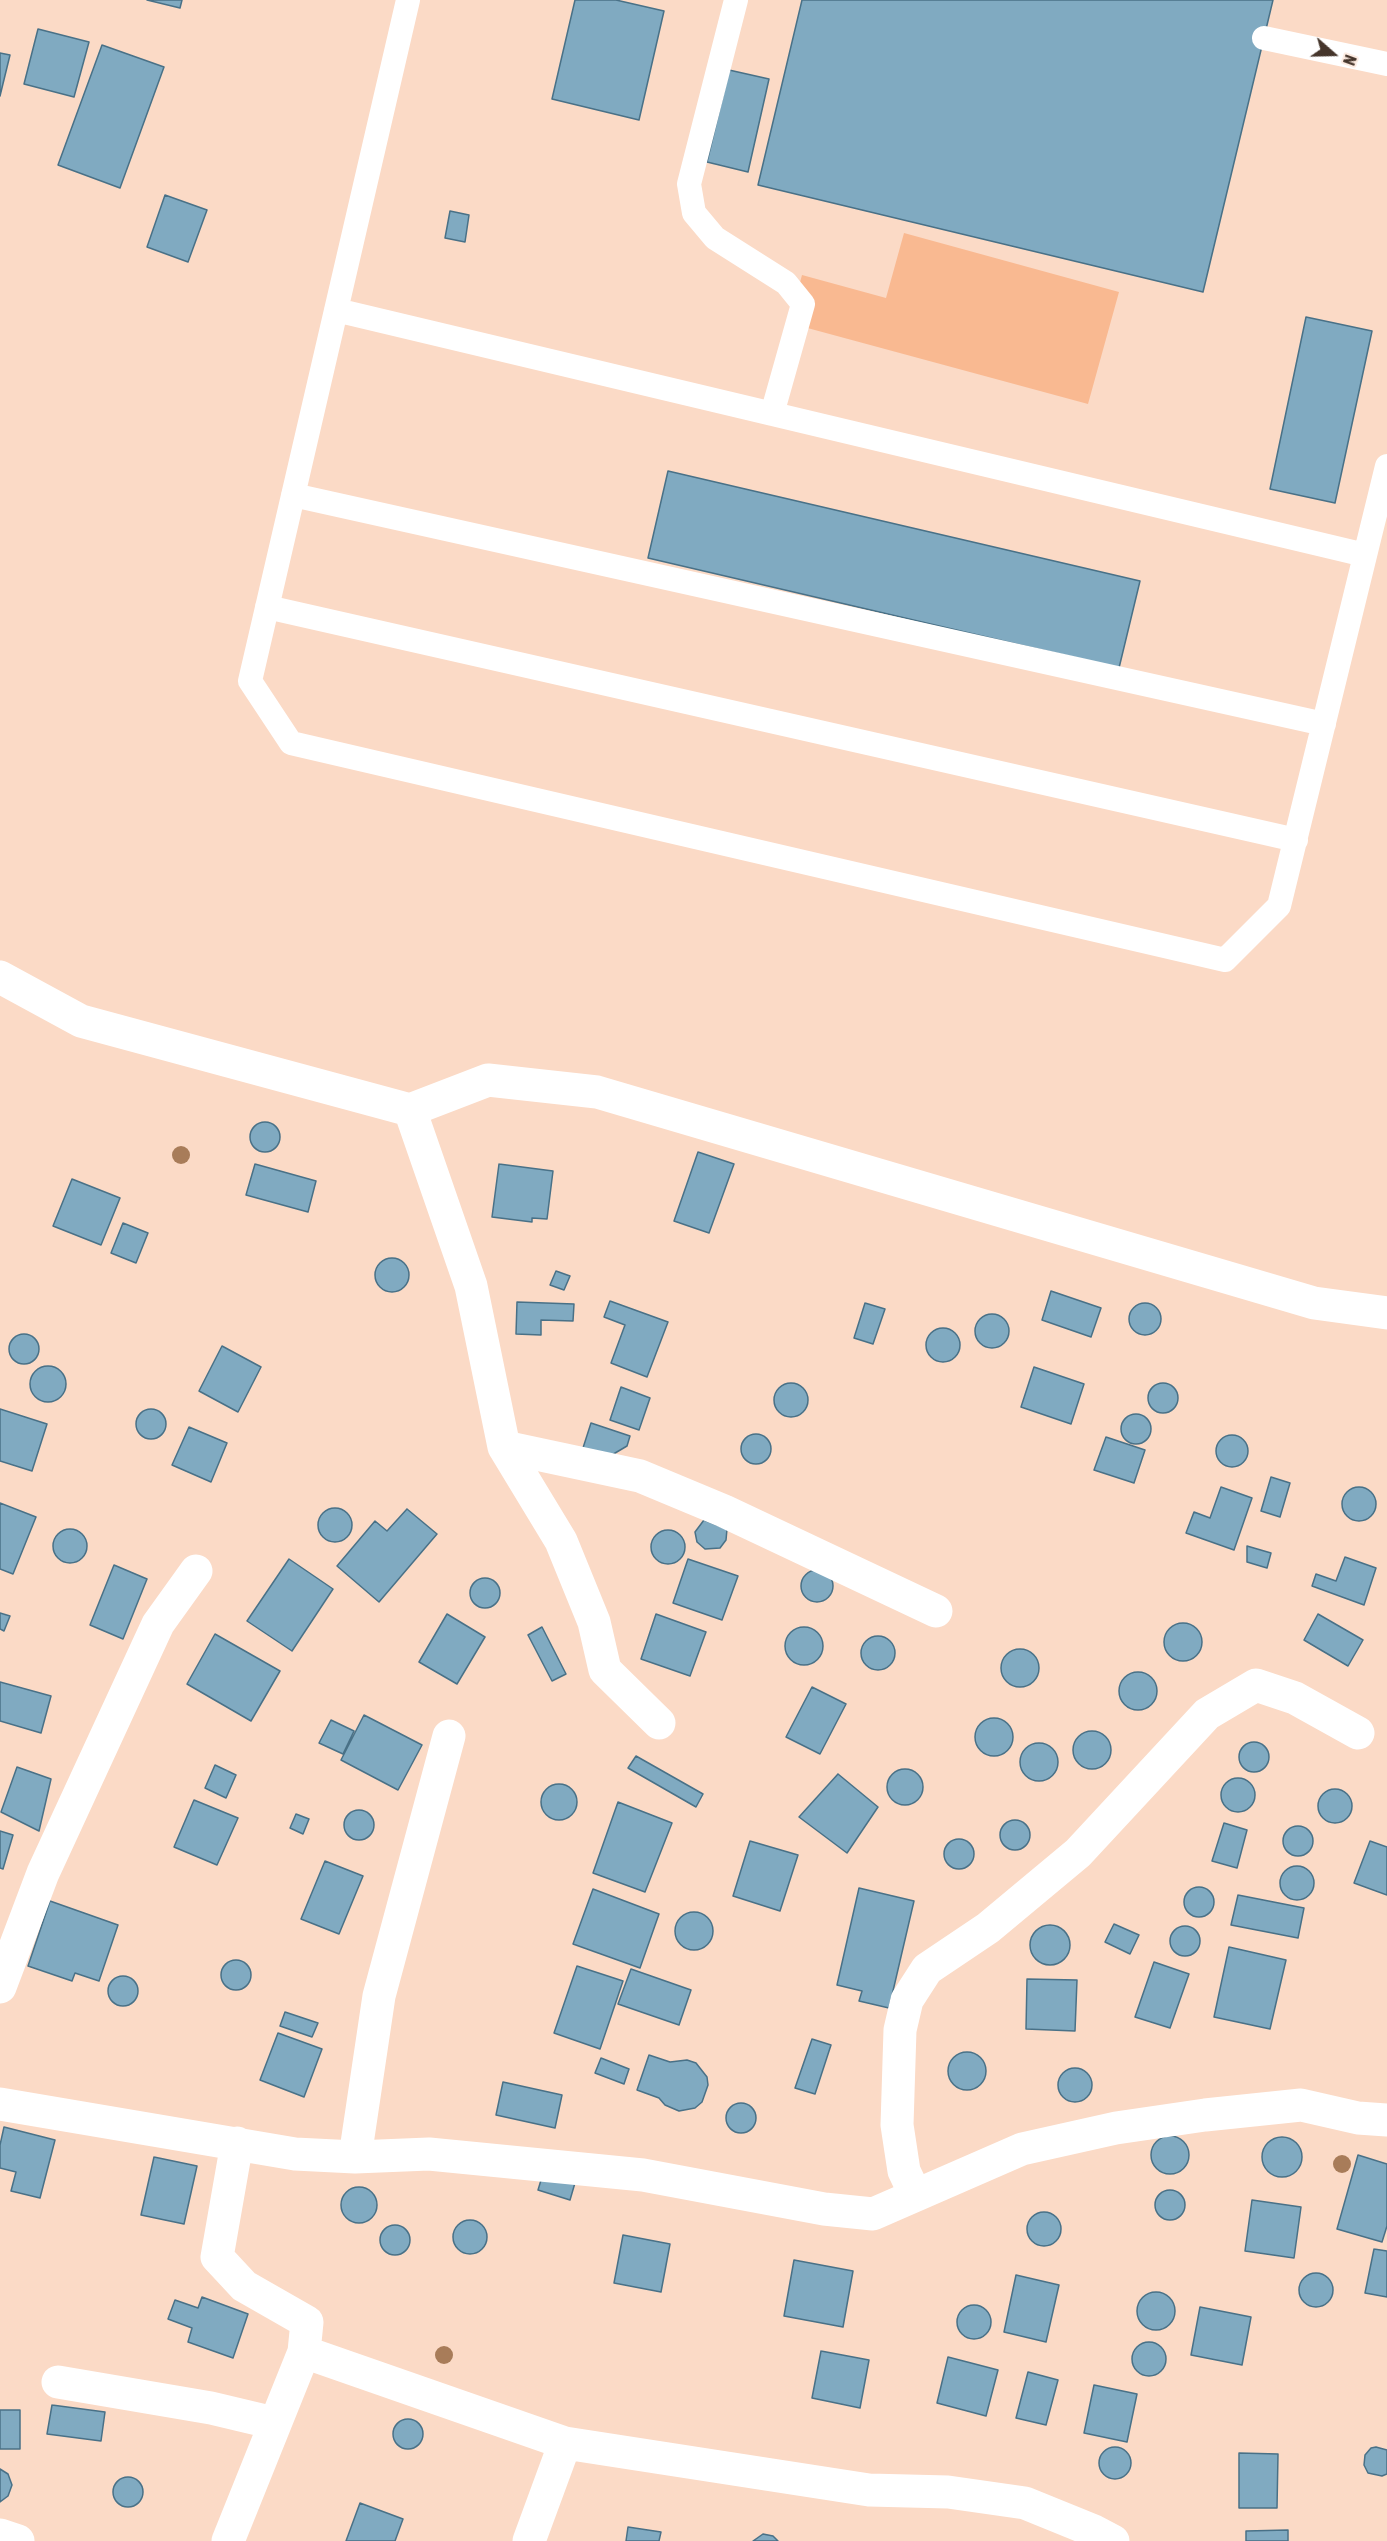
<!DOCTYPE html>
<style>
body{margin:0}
#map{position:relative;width:1387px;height:2541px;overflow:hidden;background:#fbdac6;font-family:"Asap Condensed",sans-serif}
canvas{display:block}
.north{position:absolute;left:1303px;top:24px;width:60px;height:60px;-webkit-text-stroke:4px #fcebe1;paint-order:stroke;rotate:110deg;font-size:16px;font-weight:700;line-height:24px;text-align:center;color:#45352b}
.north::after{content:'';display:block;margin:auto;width:21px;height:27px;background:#45352b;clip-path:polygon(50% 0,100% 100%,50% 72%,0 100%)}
</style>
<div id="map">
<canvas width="1387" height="2541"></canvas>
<div class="north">N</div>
</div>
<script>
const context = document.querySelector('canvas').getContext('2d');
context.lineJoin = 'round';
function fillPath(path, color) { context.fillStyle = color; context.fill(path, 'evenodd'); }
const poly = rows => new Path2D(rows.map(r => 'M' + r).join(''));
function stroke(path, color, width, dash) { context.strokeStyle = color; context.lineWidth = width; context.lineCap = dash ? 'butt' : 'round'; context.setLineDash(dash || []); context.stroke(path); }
fillPath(poly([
 [904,233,1119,292,1088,404,789,323,802,275,886,298]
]), '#f9b991');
const building = poly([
 [147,0,182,0,180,8,147,0],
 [575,0,616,0,664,11,639,120,552,99,575,0],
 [802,0,1273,0,1203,292,758,185,802,0],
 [38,29,89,42,74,97,24,84,38,29],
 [102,45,164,67,120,188,58,165,102,45],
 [0,53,10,55,0,96,0,53],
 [729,70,769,79,748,172,707,162,729,70],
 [165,195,207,210,188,262,147,247,165,195],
 [450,211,469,215,465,242,445,238,450,211],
 [1306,317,1372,331,1335,503,1270,489,1306,317],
 [668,471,1140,581,1119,668,648,558,668,471],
 '250 1137a15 15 0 1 1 30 0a15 15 0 1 1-30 0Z',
 [698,1152,734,1164,709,1233,674,1221,698,1152],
 [255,1164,316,1181,308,1212,246,1195,255,1164],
 [499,1164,553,1171,547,1219,532,1218,532,1222,492,1217,499,1164],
 [72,1179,120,1198,101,1245,53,1226,72,1179],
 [123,1223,148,1233,136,1263,111,1253,123,1223],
 '375 1275a17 17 0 1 1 34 0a17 17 0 1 1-34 0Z',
 [556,1271,570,1276,564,1290,550,1285,556,1271],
 [1051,1291,1101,1308,1091,1337,1042,1320,1051,1291],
 [610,1301,668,1322,647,1377,611,1363,625,1325,604,1317,610,1301],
 [517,1302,574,1304,573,1321,541,1320,541,1335,516,1334,517,1302],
 '1129 1319a16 16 0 1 1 32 0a16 16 0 1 1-32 0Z',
 [865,1303,885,1309,873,1344,854,1338,865,1303],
 '975 1331a17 17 0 1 1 34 0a17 17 0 1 1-34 0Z',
 '926 1345a17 17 0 1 1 34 0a17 17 0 1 1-34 0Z',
 '9 1349a15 15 0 1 1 30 0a15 15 0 1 1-30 0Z',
 [222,1346,261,1367,238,1412,199,1391,222,1346],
 '30 1384a18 18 0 1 1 36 0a18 18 0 1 1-36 0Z',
 [1034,1367,1084,1384,1071,1424,1021,1407,1034,1367],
 '774 1400a17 17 0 1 1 34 0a17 17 0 1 1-34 0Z',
 '1148 1398a15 15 0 1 1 30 0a15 15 0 1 1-30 0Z',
 [621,1387,650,1398,639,1430,610,1420,621,1387],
 [0,1409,47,1424,32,1471,0,1461,0,1409],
 '136 1424a15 15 0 1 1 30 0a15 15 0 1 1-30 0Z',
 '1121 1429a15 15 0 1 1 30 0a15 15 0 1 1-30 0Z',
 [591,1423,630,1436,627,1446,605,1459,582,1451,591,1423],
 [189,1427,227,1443,211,1482,172,1465,189,1427],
 '741 1449a15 15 0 1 1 30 0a15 15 0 1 1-30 0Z',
 '1216 1451a16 16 0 1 1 32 0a16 16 0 1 1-32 0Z',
 [1106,1437,1145,1450,1134,1483,1094,1470,1106,1437],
 [1271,1477,1290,1483,1280,1517,1261,1511,1271,1477],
 '1342 1504a17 17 0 1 1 34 0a17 17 0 1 1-34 0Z',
 [1221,1487,1252,1498,1234,1550,1186,1533,1194,1512,1210,1518,1221,1487],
 [0,1503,36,1517,13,1574,0,1569,0,1503],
 '318 1525a17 17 0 1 1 34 0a17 17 0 1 1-34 0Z',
 [407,1509,437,1534,379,1602,337,1566,375,1521,387,1531,407,1509],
 [704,1520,727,1529,726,1540,720,1548,705,1549,697,1542,695,1532,704,1520],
 '53 1546a17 17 0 1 1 34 0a17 17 0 1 1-34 0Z',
 '651 1547a17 17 0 1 1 34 0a17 17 0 1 1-34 0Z',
 [1247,1546,1271,1553,1267,1568,1247,1562,1247,1546],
 [1345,1557,1376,1568,1364,1605,1312,1586,1316,1574,1336,1581,1345,1557],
 [289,1559,333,1589,292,1651,247,1621,289,1559],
 [688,1559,738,1576,722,1620,673,1603,688,1559],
 [114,1565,147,1579,123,1639,90,1625,114,1565],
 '801 1586a16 16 0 1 1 32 0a16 16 0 1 1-32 0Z',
 '470 1593a15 15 0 1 1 30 0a15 15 0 1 1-30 0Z',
 [0,1613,10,1616,4,1631,0,1629,0,1613],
 [447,1614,485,1637,457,1684,419,1662,447,1614],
 [656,1614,706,1632,690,1676,641,1659,656,1614],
 [1318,1614,1363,1640,1348,1666,1304,1640,1318,1614],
 '1164 1642a19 19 0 1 1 38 0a19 19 0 1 1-38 0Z',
 '785 1646a19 19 0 1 1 38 0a19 19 0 1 1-38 0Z',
 [542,1627,566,1674,552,1681,528,1635,542,1627],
 [215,1634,280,1671,251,1721,187,1684,215,1634],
 '861 1653a17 17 0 1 1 34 0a17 17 0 1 1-34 0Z',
 '1001 1668a19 19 0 1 1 38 0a19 19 0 1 1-38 0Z',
 '1119 1691a19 19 0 1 1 38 0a19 19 0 1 1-38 0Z',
 [0,1682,51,1696,41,1733,0,1721,0,1682],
 [812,1687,846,1704,820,1754,786,1737,812,1687],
 [364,1715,422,1745,398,1790,341,1760,364,1715],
 '975 1737a19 19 0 1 1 38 0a19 19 0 1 1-38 0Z',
 [331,1720,354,1731,343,1754,319,1743,331,1720],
 '1073 1750a19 19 0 1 1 38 0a19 19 0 1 1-38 0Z',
 '1239 1757a15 15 0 1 1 30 0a15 15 0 1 1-30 0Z',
 '1020 1762a19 19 0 1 1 38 0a19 19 0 1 1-38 0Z',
 [636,1756,703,1794,696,1807,628,1768,636,1756],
 [215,1765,236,1775,226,1798,205,1788,215,1765],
 [17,1767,51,1779,39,1831,1,1812,17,1767],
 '887 1787a18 18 0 1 1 36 0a18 18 0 1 1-36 0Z',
 [838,1774,878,1807,847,1853,799,1817,838,1774],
 '1221 1795a17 17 0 1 1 34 0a17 17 0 1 1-34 0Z',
 '541 1802a18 18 0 1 1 36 0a18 18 0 1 1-36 0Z',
 '1318 1806a17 17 0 1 1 34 0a17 17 0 1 1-34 0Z',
 [194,1800,238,1818,217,1865,174,1847,194,1800],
 [618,1802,672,1823,645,1892,593,1873,618,1802],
 '344 1825a15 15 0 1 1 30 0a15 15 0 1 1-30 0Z',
 [296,1814,309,1819,303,1834,290,1828,296,1814],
 '1000 1835a15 15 0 1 1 30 0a15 15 0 1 1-30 0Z',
 [1224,1823,1247,1830,1237,1868,1212,1861,1224,1823],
 '1283 1841a15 15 0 1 1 30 0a15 15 0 1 1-30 0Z',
 [0,1831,13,1835,3,1869,0,1868,0,1831],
 '944 1854a15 15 0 1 1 30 0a15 15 0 1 1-30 0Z',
 [750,1841,798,1855,780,1911,733,1896,750,1841],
 [1370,1841,1387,1847,1387,1895,1354,1883,1370,1841],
 [325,1861,363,1876,339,1934,301,1919,325,1861],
 '1280 1883a17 17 0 1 1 34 0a17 17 0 1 1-34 0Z',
 '1184 1902a15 15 0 1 1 30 0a15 15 0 1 1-30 0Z',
 [859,1888,914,1901,889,2008,859,2001,862,1991,837,1985,859,1888],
 [593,1889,659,1914,640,1968,573,1944,593,1889],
 [1238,1895,1304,1908,1298,1938,1231,1925,1238,1895],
 [50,1901,118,1925,99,1981,75,1973,72,1981,28,1966,50,1901],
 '675 1931a19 19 0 1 1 38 0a19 19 0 1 1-38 0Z',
 [1114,1924,1139,1935,1130,1954,1105,1942,1114,1924],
 '1030 1945a20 20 0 1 1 40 0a20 20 0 1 1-40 0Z',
 '1170 1941a15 15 0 1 1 30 0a15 15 0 1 1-30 0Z',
 [1229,1947,1286,1960,1270,2029,1214,2017,1229,1947],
 '221 1975a15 15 0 1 1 30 0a15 15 0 1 1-30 0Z',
 [1154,1962,1189,1974,1170,2028,1135,2017,1154,1962],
 [577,1966,623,1981,600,2049,554,2033,577,1966],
 [631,1969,691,1990,679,2025,618,2004,631,1969],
 '108 1991a15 15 0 1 1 30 0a15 15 0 1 1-30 0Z',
 [1027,1979,1077,1980,1075,2031,1026,2029,1027,1979],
 [285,2012,318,2023,312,2037,280,2026,285,2012],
 [278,2033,322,2049,304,2097,260,2080,278,2033],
 [812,2039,831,2045,815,2094,795,2088,812,2039],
 '948 2071a19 19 0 1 1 38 0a19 19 0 1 1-38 0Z',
 [649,2055,670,2062,687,2060,696,2063,707,2077,708,2085,702,2102,695,2108,679,2111,665,2105,659,2098,637,2090,649,2055],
 [601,2058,629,2069,624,2084,595,2073,601,2058],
 '1058 2085a17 17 0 1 1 34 0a17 17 0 1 1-34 0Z',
 [503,2082,562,2095,555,2128,496,2115,503,2082],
 '726 2118a15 15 0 1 1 30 0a15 15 0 1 1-30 0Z',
 [4,2127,55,2140,40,2198,11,2191,16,2172,0,2168,0,2145,4,2127],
 '1151 2155a19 19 0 1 1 38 0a19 19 0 1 1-38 0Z',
 '1262 2157a20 20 0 1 1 40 0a20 20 0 1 1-40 0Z',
 [1358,2155,1387,2164,1387,2226,1382,2242,1337,2229,1358,2155],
 [154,2157,197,2166,184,2224,141,2215,154,2157],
 [545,2167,577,2176,570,2200,538,2190,545,2167],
 '341 2205a18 18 0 1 1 36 0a18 18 0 1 1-36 0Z',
 '1155 2205a15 15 0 1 1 30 0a15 15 0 1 1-30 0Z',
 [1252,2200,1301,2207,1294,2258,1245,2251,1252,2200],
 '1027 2229a17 17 0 1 1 34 0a17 17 0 1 1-34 0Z',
 '453 2237a17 17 0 1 1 34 0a17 17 0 1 1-34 0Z',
 '380 2240a15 15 0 1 1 30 0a15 15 0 1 1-30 0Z',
 [623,2235,670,2244,661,2292,614,2283,623,2235],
 [1374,2249,1387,2251,1387,2297,1365,2293,1374,2249],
 [794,2260,853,2271,843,2327,784,2316,794,2260],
 '1299 2290a17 17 0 1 1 34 0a17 17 0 1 1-34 0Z',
 [1016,2275,1059,2285,1046,2342,1004,2332,1016,2275],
 '1137 2311a19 19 0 1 1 38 0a19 19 0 1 1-38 0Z',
 [202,2297,248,2314,233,2358,188,2342,192,2328,168,2319,175,2300,198,2308,202,2297],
 '957 2322a17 17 0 1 1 34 0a17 17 0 1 1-34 0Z',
 [1200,2307,1251,2317,1242,2365,1191,2355,1200,2307],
 '1132 2359a17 17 0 1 1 34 0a17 17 0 1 1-34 0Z',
 [821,2351,869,2360,860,2408,812,2398,821,2351],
 [948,2357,998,2370,986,2416,937,2403,948,2357],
 [1028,2372,1058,2380,1046,2425,1016,2418,1028,2372],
 [1094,2385,1137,2394,1127,2442,1084,2433,1094,2385],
 [52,2405,105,2412,101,2441,47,2434,52,2405],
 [0,2410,20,2410,20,2449,0,2449,0,2410],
 '393 2434a15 15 0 1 1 30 0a15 15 0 1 1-30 0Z',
 '1099 2463a16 16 0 1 1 32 0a16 16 0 1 1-32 0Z',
 [1376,2447,1387,2450,1387,2474,1382,2476,1368,2473,1364,2465,1365,2455,1371,2448,1376,2447],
 [1239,2453,1278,2454,1277,2508,1239,2508,1239,2453],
 [0,2469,8,2474,12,2485,8,2496,0,2502,0,2469],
 '113 2492a15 15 0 1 1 30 0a15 15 0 1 1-30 0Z',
 [360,2503,403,2519,395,2541,346,2541,360,2503],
 [628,2527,661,2532,659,2541,626,2541,628,2527],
 [1288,2530,1288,2541,1246,2541,1246,2531,1288,2530],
 [763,2534,773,2536,778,2541,753,2541,763,2534]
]);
fillPath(building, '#80aac1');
stroke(building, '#497187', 1.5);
stroke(poly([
 [408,0,250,681,291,743,1225,960,1279,906,1387,466],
 [736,0,689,184,694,213,715,238,786,283,803,304,772,414],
 [1264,38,1387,64],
 [336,310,1365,555],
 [293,495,1324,724],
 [267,607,1296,840]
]), '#fff', 24);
stroke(poly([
 [0,977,81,1021,410,1110,471,1286,504,1447,561,1541,594,1622,605,1670,659,1723],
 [410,1110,488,1080,597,1092,1314,1303,1387,1313],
 [504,1447,640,1476,724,1511,936,1611],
 [0,1987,43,1873,158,1624,196,1571],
 [0,2104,295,2154,355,2157,429,2154,643,2175,824,2209,873,2214,1022,2149,1116,2128,1205,2115,1301,2105,1358,2118,1387,2120],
 [237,2143,217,2257,244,2286,307,2322,304,2352],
 [355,2157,379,1996,449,1736],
 [915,2194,904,2171,897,2125,900,2030,907,2000,927,1969,988,1928,1078,1853,1207,1714,1256,1685,1295,1698,1358,1733],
 [58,2382,211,2408,274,2423],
 [0,2535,18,2541],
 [228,2541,304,2352,565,2443,869,2490,948,2492,1025,2503,1094,2531,1113,2541],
 [529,2541,565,2443]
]), '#fff', 33);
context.fillStyle = '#a87c59';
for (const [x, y] of [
 [181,1155],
 [1342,2164],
 [444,2355]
]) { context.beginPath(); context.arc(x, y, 9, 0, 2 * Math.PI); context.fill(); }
</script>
